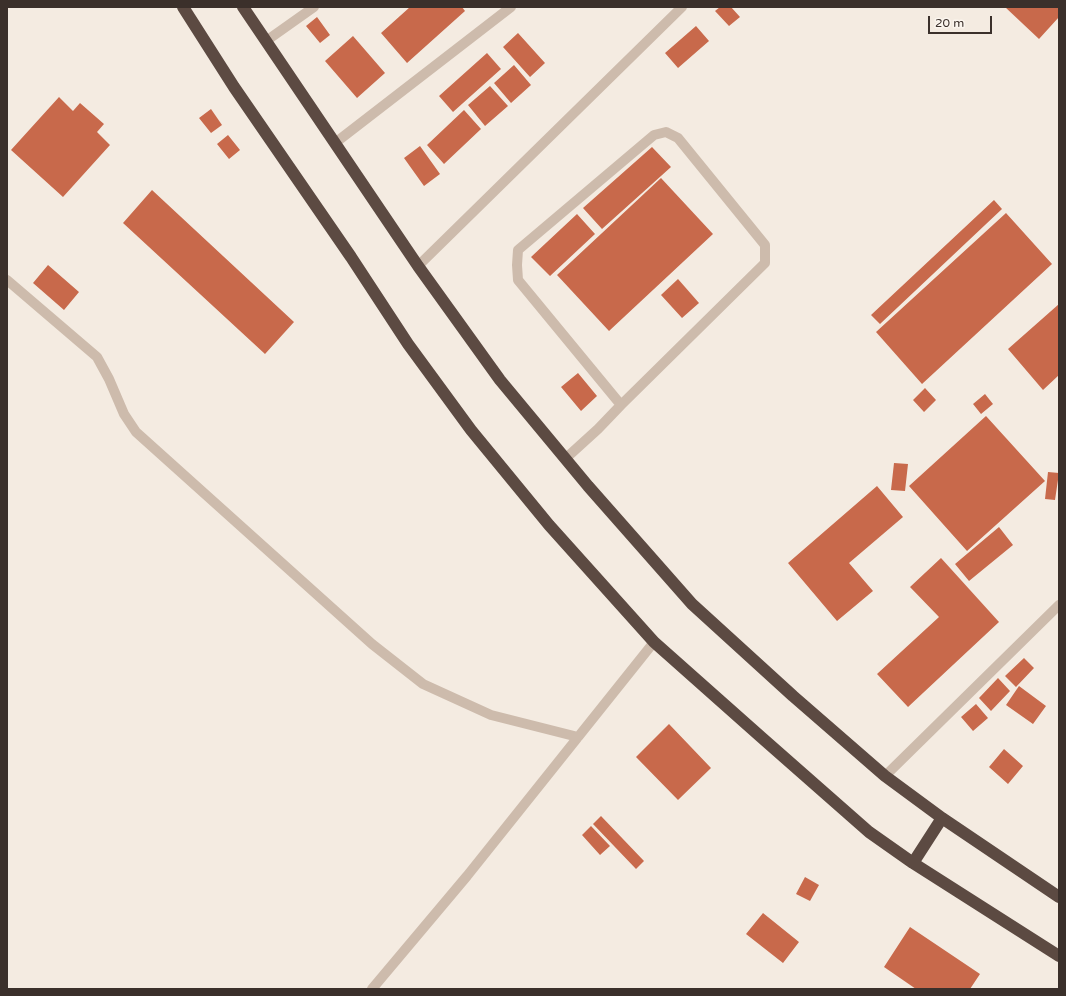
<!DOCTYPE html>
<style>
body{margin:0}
#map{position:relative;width:1066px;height:996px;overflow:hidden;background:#f4ebe1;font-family:"Varela Round",sans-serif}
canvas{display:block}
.frame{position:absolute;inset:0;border:8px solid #3b302b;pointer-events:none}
.scale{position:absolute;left:928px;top:16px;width:64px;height:18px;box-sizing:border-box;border:2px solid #3b302b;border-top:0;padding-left:5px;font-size:12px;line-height:14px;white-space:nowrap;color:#3b302b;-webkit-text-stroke:3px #fbf5ee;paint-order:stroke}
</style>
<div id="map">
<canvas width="1066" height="996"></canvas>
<div class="frame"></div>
<div class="scale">20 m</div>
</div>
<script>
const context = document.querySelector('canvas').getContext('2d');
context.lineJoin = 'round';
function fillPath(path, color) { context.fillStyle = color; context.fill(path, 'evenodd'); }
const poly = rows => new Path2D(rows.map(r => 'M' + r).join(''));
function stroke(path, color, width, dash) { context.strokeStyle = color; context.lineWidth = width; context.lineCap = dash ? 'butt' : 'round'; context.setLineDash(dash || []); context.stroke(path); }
fillPath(poly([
 [410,7,462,7,465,11,407,63,381,33],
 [720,7,731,7,740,17,729,26,715,11],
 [1005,7,1059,7,1059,17,1039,39],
 [317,17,330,35,320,43,306,26],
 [696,26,709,41,678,68,665,53],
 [518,33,545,63,530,77,503,47],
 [353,36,385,73,357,98,325,61],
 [487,53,501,69,453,112,439,96],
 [514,65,531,85,511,103,494,83],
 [490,86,508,106,485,126,468,105],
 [59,97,73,111,80,103,104,124,97,132,110,145,63,197,11,150],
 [211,109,222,125,211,133,199,118],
 [464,110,481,129,444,164,427,145],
 [228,135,240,150,229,159,217,144],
 [420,146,440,174,424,186,404,158],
 [652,147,671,167,602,229,583,208],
 [661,178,713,234,609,331,557,275],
 [152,190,294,322,265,354,123,223],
 [994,200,1002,209,880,324,871,315],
 [1006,213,1052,264,922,384,876,332],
 [577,214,595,234,550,276,531,257],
 [48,265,79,292,64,310,33,283],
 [678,279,699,303,682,318,661,295],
 [1059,304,1059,375,1043,390,1008,349],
 [578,373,597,396,581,411,561,387],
 [925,388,936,400,924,412,913,400],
 [985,394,993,404,981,414,973,404],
 [986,416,1045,481,967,551,909,486],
 [894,463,908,464,905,491,891,490],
 [1048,472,1059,473,1055,500,1045,499],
 [877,486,903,517,849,563,873,591,837,621,788,563],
 [999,527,1013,545,969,581,955,564],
 [941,558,999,622,908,707,877,674,939,617,910,587],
 [1024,658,1034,668,1016,687,1005,676],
 [998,678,1010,691,991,711,979,698],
 [1019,686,1046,706,1033,724,1006,705],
 [976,704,988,718,973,731,961,717],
 [669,724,711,768,678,800,636,757],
 [1004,749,1023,766,1008,784,989,767],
 [601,816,644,861,636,869,593,824],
 [591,826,610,846,600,855,582,835],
 [805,877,819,885,810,901,796,894],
 [763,913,799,942,783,963,746,934],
 [910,927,980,974,970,989,916,989,884,967]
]), '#c8694b');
stroke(poly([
 [266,41,314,7],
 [335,143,511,7],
 [418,266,682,7],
 [7,280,97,357,109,379,124,414,136,432,372,644,423,684,491,715,578,737],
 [565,459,598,429,621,405,765,263,765,245,678,138,666,132,654,135,518,250,517,265,518,280,621,405],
 [885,776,1059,605],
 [372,989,467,876,654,642]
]), '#cdbbac', 10);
stroke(poly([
 [183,7,234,87,351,257,408,344,471,430,549,525,654,642,761,737,869,832,913,863,1059,956],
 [243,7,418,266,500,380,588,486,692,604,793,696,885,776,942,818,1059,897],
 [913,863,942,818]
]), '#5c4a42', 12);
</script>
